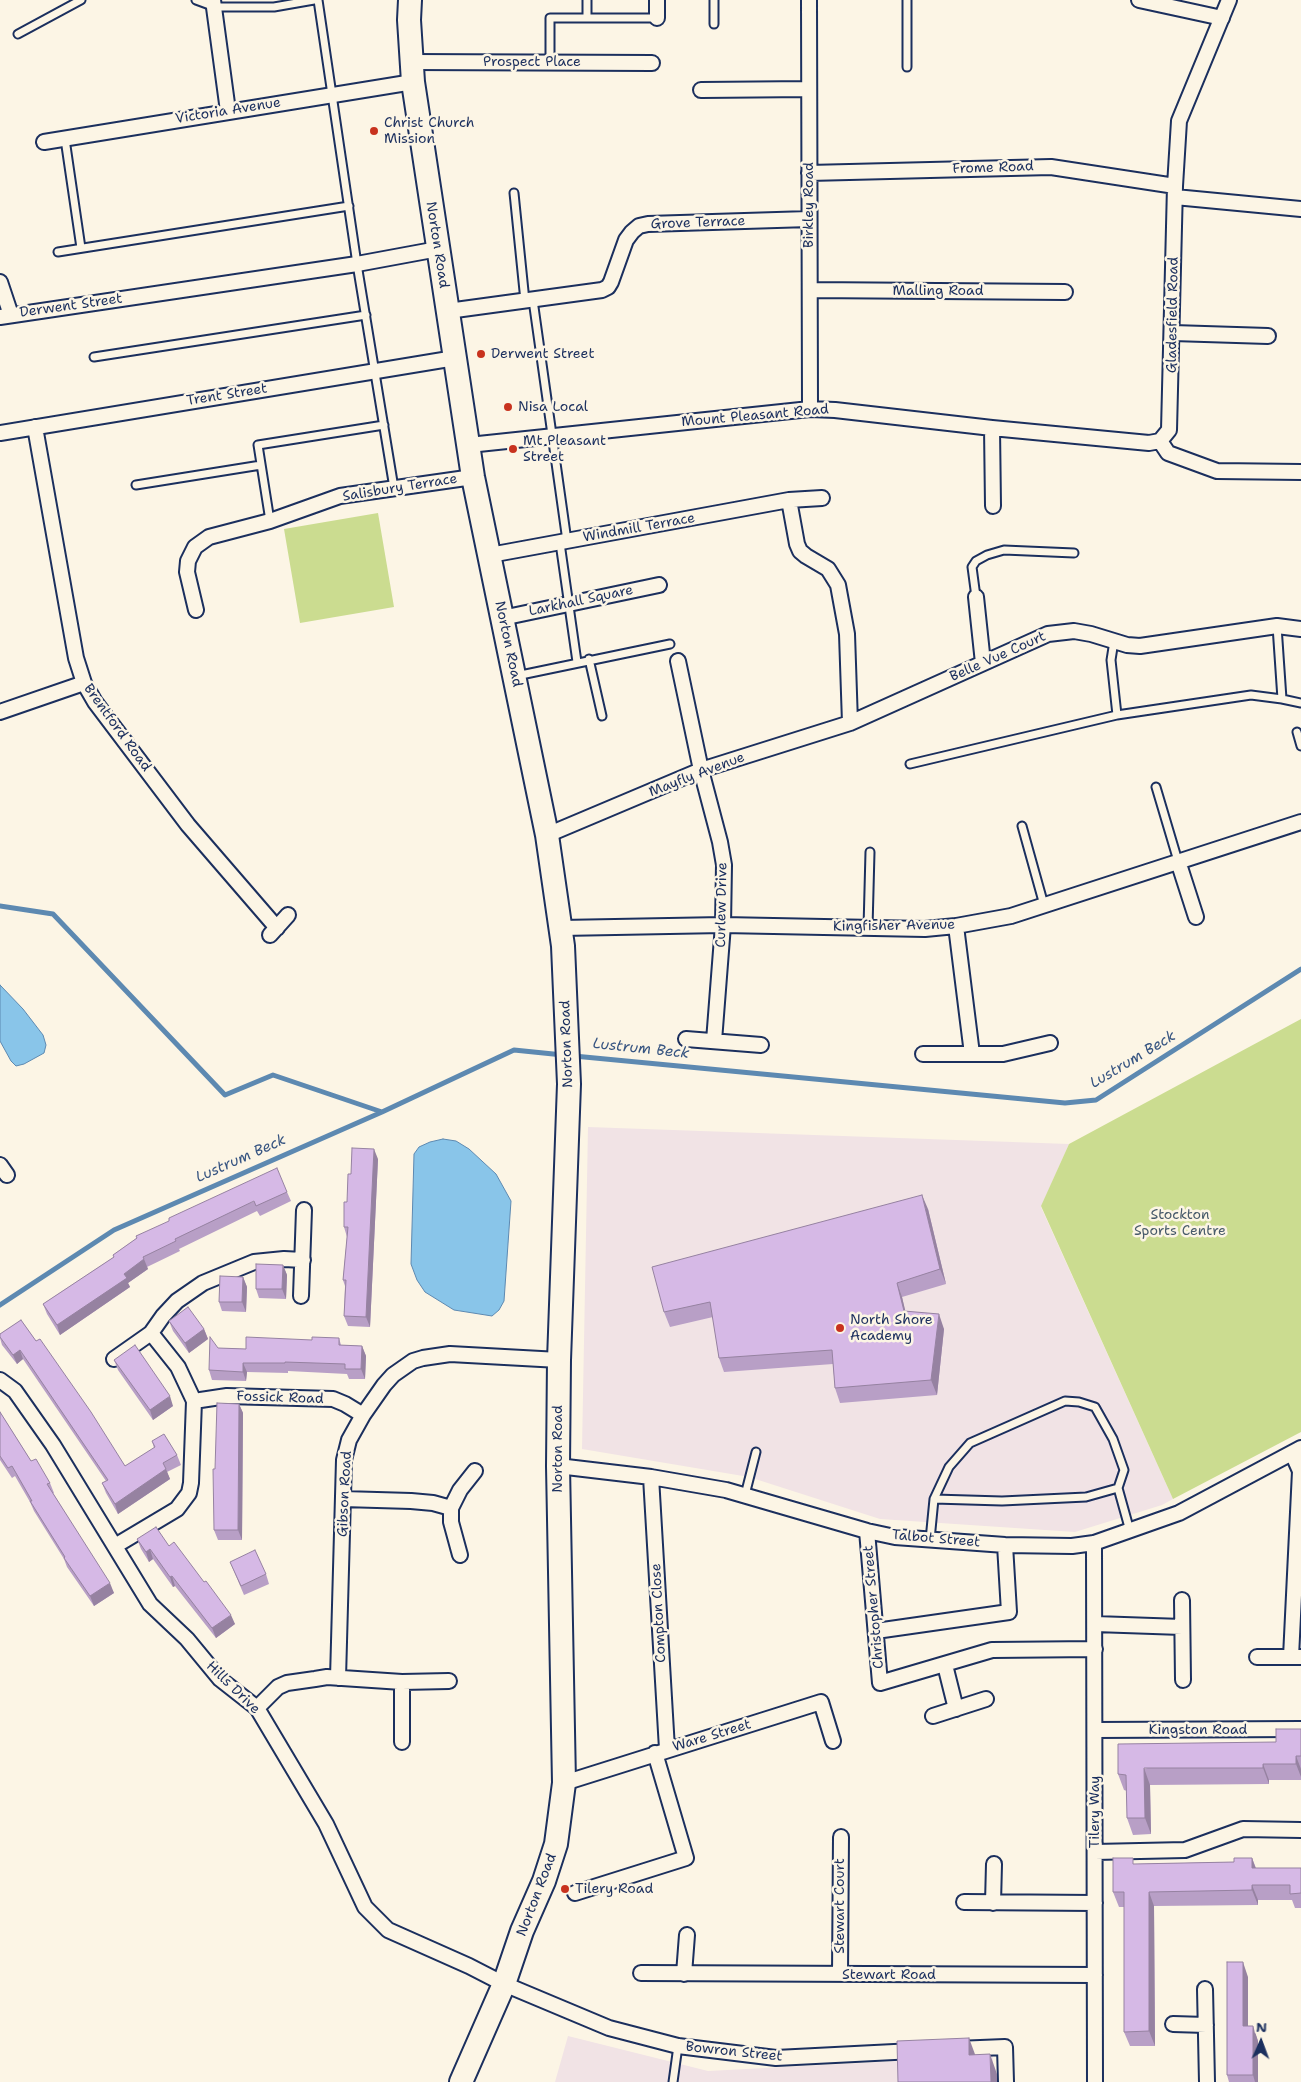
<!DOCTYPE html>
<style>
body{margin:0}
#map{position:relative;width:1301px;height:2082px;overflow:hidden;background:#fcf5e5;font-family:"Shantell Sans",sans-serif}
canvas{display:block}
.north{position:absolute;left:1236px;top:2017px;width:50px;height:50px;-webkit-text-stroke:4px #fcf5e5;paint-order:stroke;rotate:2deg;font-size:14px;font-weight:700;line-height:20px;text-align:center;color:#1b2f5e}
.north::after{content:'';display:block;margin:auto;width:18px;height:22px;background:#1b2f5e;clip-path:polygon(50% 0,100% 100%,50% 72%,0 100%)}
</style>
<div id="map">
<canvas width="1301" height="2082"></canvas>
<div class="north">N</div>
</div>
<script>
const context = document.querySelector('canvas').getContext('2d');
context.lineJoin = 'round';
function fillPath(path, color) { context.fillStyle = color; context.fill(path, 'evenodd'); }
const poly = rows => new Path2D(rows.map(r => 'M' + r).join(''));
function stroke(path, color, width, dash) { context.strokeStyle = color; context.lineWidth = width; context.lineCap = dash ? 'butt' : 'round'; context.setLineDash(dash || []); context.stroke(path); }
function write(font, color, halo, rows, align = 'center') {
  context.font = font + ' "Shantell Sans",sans-serif'; context.lineWidth = 5; context.setLineDash([]); context.textBaseline = 'middle'; context.strokeStyle = halo; context.fillStyle = color; for (const [text, x, y, turn = 0] of rows) {
    context.save(); context.translate(x, y); context.rotate((+turn || 0) * Math.PI / 180); context.textAlign = isNaN(turn) ? turn : align; if (halo) context.strokeText(text, 0, 0); context.fillText(text, 0, 0); context.restore();
  }
}
fillPath(poly([
 [588,1127,1069,1144,1041,1207,1173,1499,1162,1505,1075,1532,880,1519,749,1477,582,1449],
 [568,2036,708,2071,993,2056,993,2082,555,2082]
]), '#f1e3e5');
fillPath(poly([
 [378,513,394,607,300,623,284,529],
 [1301,1019,1301,1432,1173,1499,1041,1206,1069,1144]
]), '#cbdc90');
const water = poly([
 [0,985,23,1009,43,1035,46,1045,44,1053,24,1064,16,1066,11,1061,0,1041,0,985],
 [443,1139,456,1141,469,1149,496,1174,511,1201,504,1301,499,1310,492,1316,454,1310,425,1292,417,1280,411,1264,414,1154,419,1147,430,1142,443,1139]
]);
fillPath(water, '#89c5e9');
stroke(water, '#5d89b1', 1);
stroke(poly([
 [0,906,53,914,225,1095,273,1075,382,1112],
 [574,1056,1065,1103,1096,1100,1301,969],
 [0,1305,114,1230,382,1112,514,1050,563,1055]
]), '#5d89b1', 5);
const service = poly([
 [196,0,215,7,274,7,314,0],
 [318,0,357,264,394,488],
 [587,0,587,18],
 [714,0,714,24],
 [907,0,907,67],
 [18,34,81,0],
 [550,61,550,18,657,18],
 [65,139,81,248],
 [514,193,525,301],
 [58,252,349,206],
 [533,300,567,541],
 [94,357,366,315],
 [136,485,261,465],
 [270,521,258,445,384,425],
 [560,543,577,662],
 [976,597,972,567,976,561,987,555,1004,550,1074,553],
 [1277,626,1282,699,1301,703],
 [1114,641,1111,660,1117,715,1251,695,1282,699],
 [589,659,602,716],
 [516,676,670,644],
 [1297,732,1301,746],
 [910,764,1117,715],
 [1156,787,1178,861],
 [1022,826,1044,905],
 [868,928,870,852],
 [745,1495,756,1452],
 [934,1499,1002,1501,1086,1497,1118,1488],
 [930,1540,934,1499,949,1467,970,1443,1065,1401,1079,1402,1095,1407,1113,1439,1124,1470,1118,1488,1130,1531],
 [673,2082,678,2046]
]);
const minor = poly([
 [213,0,228,111],
 [657,0,657,18],
 [809,0,810,409],
 [1139,0,1222,18],
 [412,62,652,63],
 [701,90,809,89],
 [44,142,413,82],
 [809,173,1051,167,1175,186],
 [1175,197,1301,209],
 [0,282,11,315],
 [810,290,1065,292],
 [448,311,602,290,608,287,611,282,626,240,632,232,639,226,648,224,809,219],
 [0,317,357,264,438,249],
 [1173,333,1268,336],
 [35,427,76,658,84,683,95,702,188,825,277,928],
 [992,428,993,506],
 [0,433,455,358],
 [1160,441,1169,430,1175,186,1179,121,1229,0],
 [1160,441,1168,453,1217,471,1301,472],
 [469,445,810,409,835,410,992,428,1149,443,1160,441],
 [789,500,797,544,800,551,806,556,828,569,838,585,847,634,850,723],
 [490,555,789,500,822,498],
 [976,597,983,663],
 [196,610,187,572,188,561,195,547,209,537,270,521,340,496,473,477],
 [502,618,659,585],
 [678,661,701,770,720,842,724,865,723,925,714,1041],
 [0,712,84,683],
 [547,835,701,770,850,723,1048,634,1074,631,1091,634,1127,645,1140,646,1277,626,1301,629],
 [1178,861,1196,917],
 [956,926,972,1054],
 [561,928,723,925,925,929,956,926,1011,916,1301,822],
 [270,935,288,915],
 [686,1039,761,1045],
 [923,1054,1003,1054,1050,1043],
 [0,1165,7,1175],
 [301,1296,304,1210],
 [114,1359,151,1333,163,1316,177,1301,203,1283,254,1262,284,1259,303,1260],
 [0,1380,15,1391,53,1445,150,1604,187,1639,220,1679,257,1708,326,1824,365,1907,388,1930,469,1966,504,1984,609,2028,678,2046,776,2058,914,2051],
 [194,1401,227,1396,333,1399,345,1404,363,1415],
 [558,1466,651,1477,726,1490,867,1531,895,1537,1005,1545,1072,1546,1094,1543,1179,1513,1301,1448],
 [651,1477,667,1749],
 [343,1499,411,1501,433,1503,451,1508],
 [867,1531,880,1683,992,1650,1095,1649],
 [1094,1543,1095,2082],
 [115,1546,177,1509,189,1493,191,1483,194,1401,178,1367,151,1333],
 [460,1555,451,1522,451,1508,460,1490,475,1471],
 [1182,1600,1183,1680],
 [1095,1624,1182,1627],
 [876,1631,1009,1612,1005,1545],
 [1257,1657,1301,1657],
 [1291,1657,1300,1471,1292,1453],
 [945,1665,956,1709],
 [338,1678,344,1460,349,1440,363,1415,384,1385,393,1375,413,1361,423,1358,450,1354,559,1360],
 [402,1682,402,1742],
 [257,1708,278,1687,287,1683,315,1679,327,1677,402,1682,449,1681],
 [933,1716,986,1699],
 [1095,1730,1301,1729],
 [564,1783,821,1702,833,1741],
 [1095,1852,1185,1850,1243,1829,1301,1830],
 [575,1893,686,1858,655,1753],
 [964,1902,1095,1903],
 [993,1903,994,1864],
 [641,1973,1095,1975],
 [684,1974,687,1935],
 [840,1974,841,1837],
 [1205,1989,1207,2082],
 [1173,2024,1206,2025],
 [956,2049,1005,2047,1006,2082]
]);
const primary = poly([
 [410,0,409,20,413,82,473,477,547,835,563,946,569,1084,559,1360,558,1466,564,1783,556,1844,544,1881,522,1931,504,1984,461,2082]
]);
stroke(service, '#1b2f5e', 11);
stroke(minor, '#1b2f5e', 18);
stroke(primary, '#1b2f5e', 26);
stroke(service, '#fcf5e5', 7);
stroke(minor, '#fcf5e5', 14);
stroke(primary, '#fcf5e5', 22);
fillPath(poly([
 [378,1159,370,1327,348,1326,344,1316,345,1286,343,1280,347,1237,344,1227,351,1174],
 [287,1192,291,1201,260,1216,257,1211,179,1249,180,1251,147,1267,148,1269,128,1283,130,1287,60,1335,47,1314,43,1304,114,1257,113,1255,137,1238,136,1236],
 [928,1209,946,1284,902,1297,905,1311,944,1329,937,1395,840,1403,835,1388,833,1364,724,1372,719,1358,713,1317,670,1327,664,1312],
 [283,1265,287,1275,286,1299,259,1298,256,1289],
 [243,1277,247,1287,246,1312,222,1311,219,1302],
 [21,1320,125,1466,154,1448,152,1441,177,1455,181,1465,167,1472,170,1479,118,1514,106,1493,102,1483,106,1481,23,1359,17,1364,2,1345,0,1338,0,1334],
 [169,1321,204,1329,208,1339,189,1353,173,1331],
 [339,1338,341,1345,362,1346,366,1356,365,1379,349,1379,347,1374,288,1371,288,1373,247,1372,246,1381,212,1380,209,1370,218,1348,246,1349,312,1340],
 [114,1360,173,1406,153,1420,118,1370],
 [239,1404,243,1413,242,1540,218,1540,214,1530,215,1469],
 [0,1412,31,1461,50,1483,54,1493,53,1493,114,1593,94,1606,67,1567,64,1559,34,1511,30,1502,15,1476,12,1478,0,1460],
 [137,1539,169,1546,235,1624,216,1638,175,1586,173,1587,153,1559,149,1562,141,1549],
 [230,1562,266,1574,269,1584,244,1595],
 [1301,1729,1301,1780,1269,1780,1269,1784,1150,1785,1151,1834,1133,1835,1127,1818,1127,1791,1124,1790,1118,1774,1276,1742],
 [1252,1858,1256,1868,1301,1868,1301,1908,1295,1908,1292,1900,1258,1900,1258,1905,1154,1906,1155,2046,1130,2046,1124,2032,1124,1907,1119,1907,1113,1892,1135,1864,1234,1862],
 [1248,1977,1248,2026,1253,2026,1258,2041,1258,2082,1229,2082,1227,2075]
]), '#b89fc6');
fillPath(poly([
 [374,1149,378,1159,370,1327,366,1317],
 [922,1195,928,1209,946,1284,940,1269],
 [144,1259,148,1269,128,1283,130,1287,60,1335,57,1325,124,1274],
 [283,1265,287,1275,286,1299,282,1289],
 [243,1277,247,1287,246,1312,242,1302],
 [897,1283,902,1297,909,1326,904,1311],
 [939,1314,944,1329,937,1395,931,1380],
 [204,1329,208,1339,189,1353,185,1343],
 [362,1346,366,1356,365,1379,361,1369],
 [20,1350,23,1359,17,1364,13,1355],
 [243,1363,247,1372,246,1381,243,1372],
 [170,1396,173,1406,153,1420,150,1410],
 [239,1404,243,1413,242,1540,238,1530],
 [166,1469,170,1479,118,1514,115,1504],
 [150,1549,153,1559,149,1562,146,1552],
 [172,1576,175,1586,173,1587,170,1577],
 [110,1583,114,1593,94,1606,90,1596],
 [231,1615,235,1624,216,1638,212,1628],
 [1296,1756,1301,1769,1301,1777,1296,1764],
 [1263,1764,1269,1780,1269,1784,1263,1768],
 [1144,1768,1150,1785,1151,1834,1145,1818],
 [1252,1858,1257,1872,1252,1868],
 [1252,1885,1258,1900,1258,1905,1252,1890],
 [1149,1892,1154,1906,1155,2046,1149,2031],
 [1243,1962,1248,1977,1248,2041,1243,2026],
 [1253,2026,1258,2041,1258,2082,1255,2082,1253,2075],
 [969,2038,976,2057,969,2055],
 [990,2054,997,2074,997,2082,991,2082]
]), '#9682a1');
const building = poly([
 [352,1148,374,1149,366,1317,344,1316,346,1280,343,1280,348,1227,344,1227,344,1202,347,1202,348,1174,351,1174,352,1148],
 [277,1168,287,1192,256,1206,254,1201,175,1239,176,1241,143,1257,144,1259,124,1274,127,1278,57,1325,43,1304,114,1257,113,1255,137,1238,136,1236,169,1221,169,1218,277,1168],
 [922,1195,940,1269,897,1283,904,1311,939,1314,931,1380,835,1388,832,1350,719,1358,710,1302,664,1312,652,1267,922,1195],
 [256,1264,283,1265,282,1289,256,1289,256,1264],
 [220,1276,243,1277,242,1302,219,1302,220,1276],
 [188,1307,204,1329,185,1343,169,1321,188,1307],
 [21,1320,36,1341,40,1339,91,1412,125,1466,155,1447,152,1441,164,1434,177,1455,163,1463,166,1469,115,1504,102,1483,108,1480,20,1350,13,1355,0,1337,0,1334,21,1320],
 [210,1337,218,1348,246,1349,246,1337,312,1340,312,1337,339,1338,339,1345,362,1346,361,1369,345,1369,345,1364,285,1362,285,1363,243,1363,243,1372,209,1370,210,1337],
 [135,1345,170,1396,150,1410,114,1360,135,1345],
 [217,1403,239,1404,238,1530,214,1530,213,1469,215,1469,217,1403],
 [0,1412,31,1461,36,1459,50,1483,47,1484,110,1583,90,1596,64,1558,65,1557,30,1501,32,1501,12,1466,8,1468,0,1456,0,1412],
 [156,1527,169,1546,174,1542,204,1582,206,1581,231,1615,212,1628,172,1576,170,1577,150,1549,146,1552,137,1539,156,1527],
 [255,1550,266,1574,241,1586,230,1562,255,1550],
 [1276,1729,1301,1729,1301,1756,1296,1756,1296,1764,1263,1764,1263,1768,1144,1768,1145,1818,1127,1818,1126,1775,1118,1774,1118,1744,1276,1742,1276,1729],
 [1113,1858,1133,1858,1133,1864,1234,1862,1234,1858,1252,1858,1252,1868,1301,1868,1301,1893,1290,1894,1290,1885,1252,1885,1252,1890,1149,1892,1149,2031,1124,2032,1124,1892,1113,1892,1113,1858],
 [1227,1962,1243,1962,1243,2026,1253,2026,1253,2075,1227,2075,1227,1962],
 [969,2038,969,2055,990,2054,991,2082,898,2082,897,2041,969,2038]
]);
fillPath(building, '#d6b9e6');
stroke(building, '#9682a1', 1);
for (const [x, y, r, color] of [
 [374,131,5,"#c8321e"],
 [481,354,5,"#c8321e"],
 [508,407,5,"#c8321e"],
 [513,449,5,"#c8321e"],
 [840,1328,5,"#c8321e"],
 [565,1889,5,"#c8321e"]
]) { const dot = new Path2D(); dot.arc(x, y, r, 0, 2 * Math.PI); context.fillStyle = color; context.fill(dot); stroke(dot, '#fcf5e5', 2); }
write('14px', '#1b2f5e', '#fcf5e5', [
 ["Prospect Place",532,62],
 ["Victoria Avenue",228,111,-9],
 ["Frome Road",993,168,-2],
 ["Birkley Road",809,205,-90],
 ["Grove Terrace",698,223,-2],
 ["Norton Road",437,245,81],
 ["Malling Road",938,291],
 ["Derwent Street",71,306,-8],
 ["Gladesfield Road",1173,315,-89],
 ["Trent Street",227,395,-9],
 ["Mount Pleasant Road",755,416,-5],
 ["Salisbury Terrace",400,488,-9],
 ["Windmill Terrace",639,528,-10],
 ["Larkhall Square",581,601,-12],
 ["Norton Road",508,644,78],
 ["Belle Vue Court",998,657,-24],
 ["Brentford Road",117,728,54],
 ["Mayfly Avenue",697,775,-21],
 ["Curlew Drive",722,905,-89],
 ["Kingfisher Avenue",894,926,-1],
 ["Norton Road",567,1044,-92],
 ["Fossick Road",280,1398,2],
 ["Norton Road",558,1449,-90],
 ["Gibson Road",345,1494,-87],
 ["Talbot Street",936,1539,5],
 ["Christopher Street",874,1607,-95],
 ["Compton Close",659,1613,-93],
 ["Hills Drive",233,1688,44],
 ["Kingston Road",1198,1730],
 ["Ware Street",712,1736,-17],
 ["Tilery Way",1095,1812,-90],
 ["Norton Road",537,1895,-69],
 ["Stewart Court",840,1906,-90],
 ["Stewart Road",889,1975],
 ["Bowron Street",734,2052,6]
]);
write('14px', '#1b2f5e', '#fcf5e5', [
 ["Christ Church",384,123],
 ["Mission",384,139],
 ["Derwent Street",491,354],
 ["Nisa Local",518,407],
 ["Mt Pleasant",523,441],
 ["Street",523,457],
 ["North Shore",850,1320],
 ["Academy",850,1336],
 ["Tilery Road",575,1889]
], 'left');
write('14px', '#475a6a', '#fcf5e5', [
 ["Stockton",1180,1215],
 ["Sports Centre",1180,1231]
]);
write('italic 15px', '#365481', '#fcf5e5', [
 ["Lustrum Beck",641,1049,6],
 ["Lustrum Beck",1133,1060,-31],
 ["Lustrum Beck",241,1159,-24]
]);
</script>
